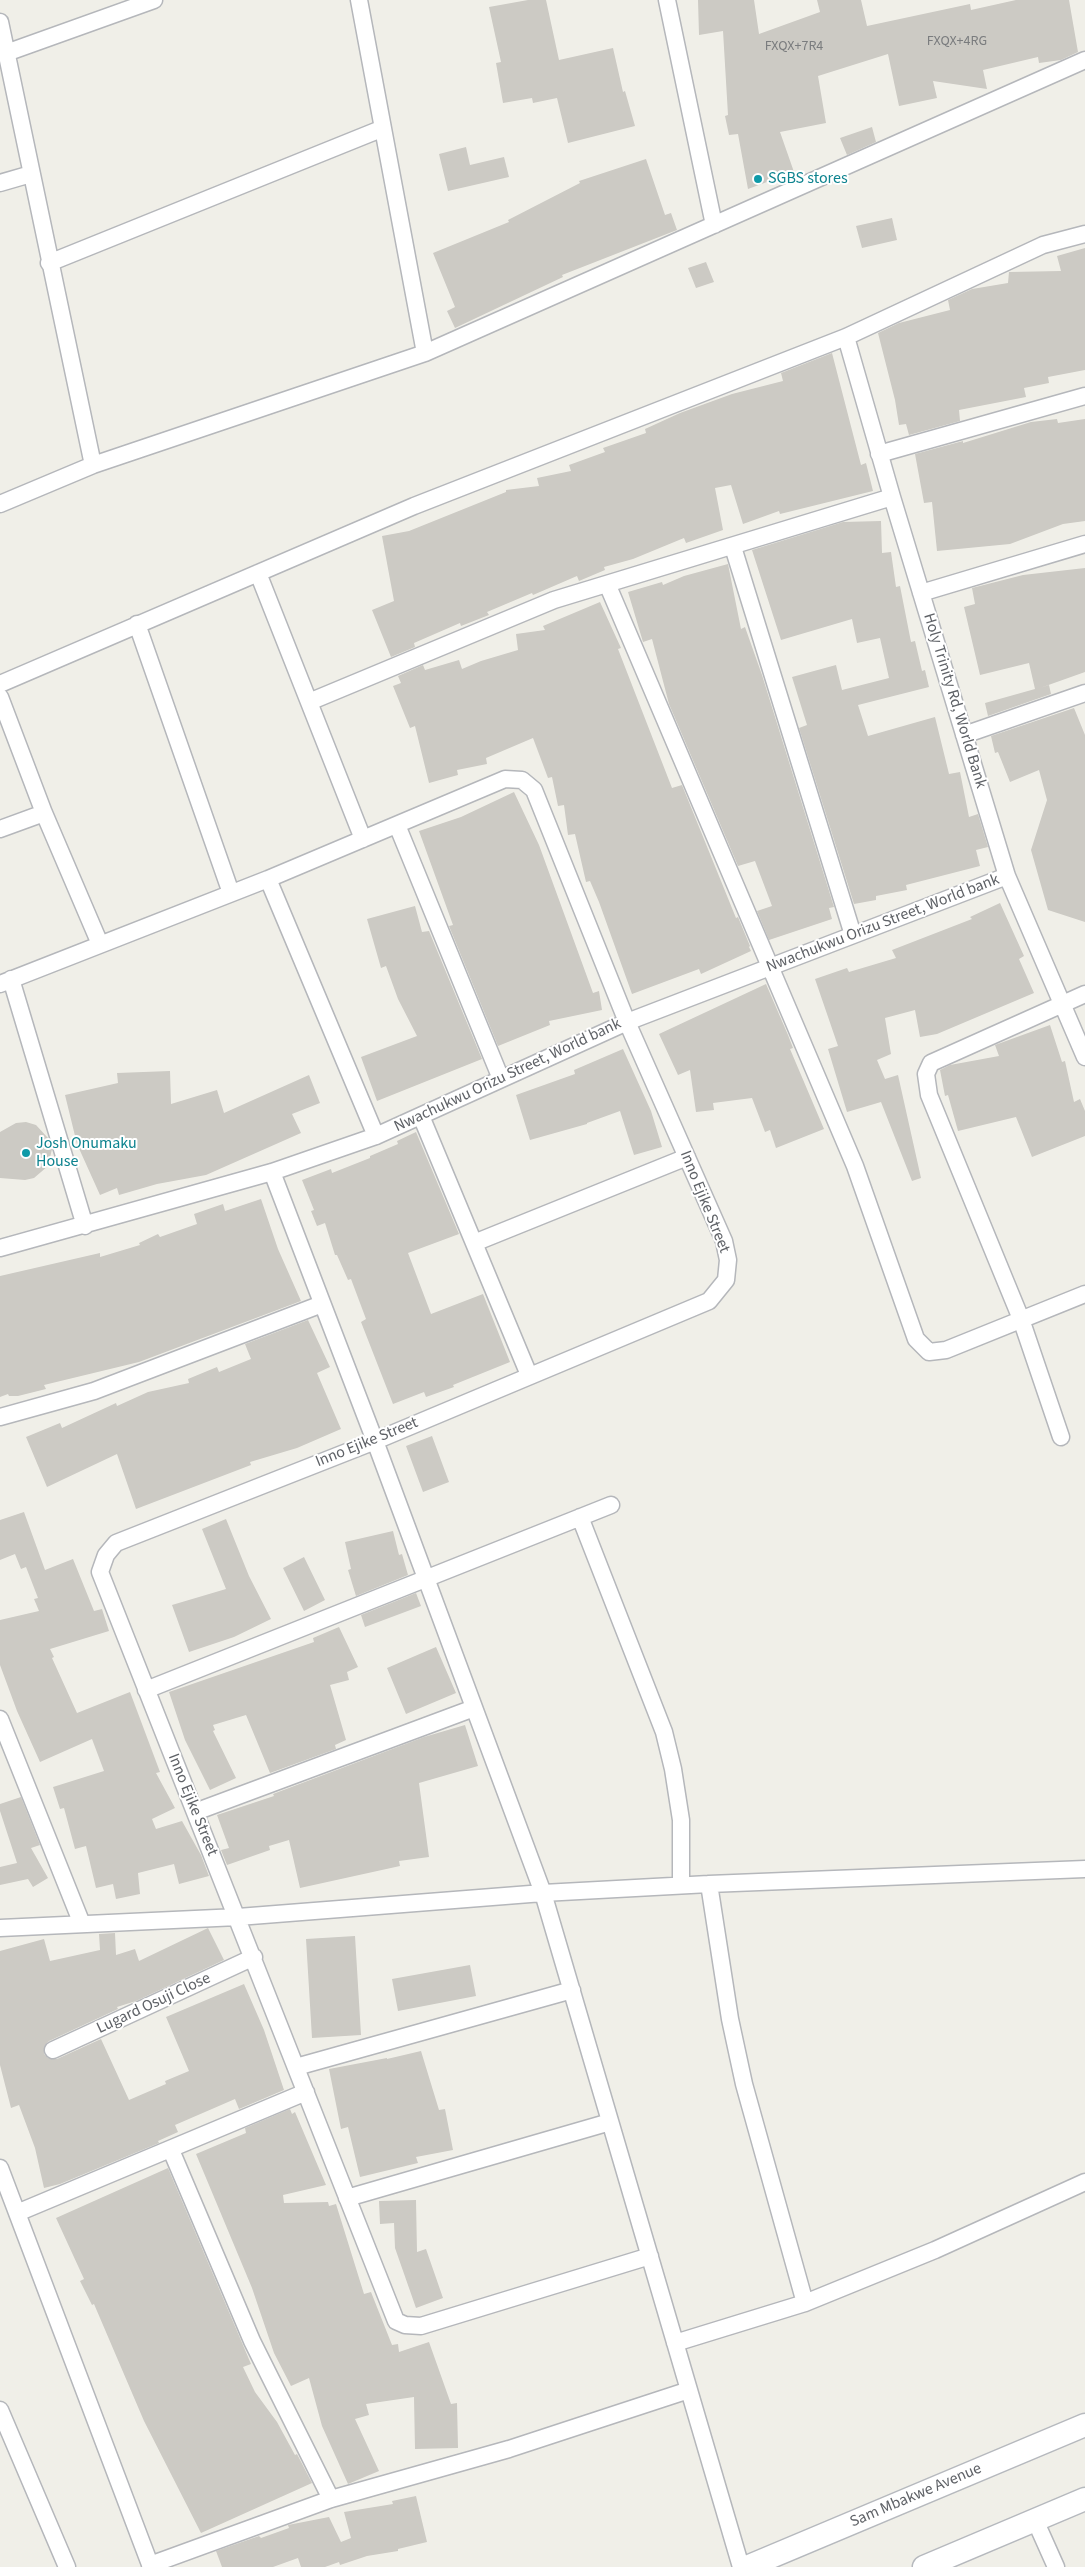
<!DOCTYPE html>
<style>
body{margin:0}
canvas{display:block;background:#f0efe8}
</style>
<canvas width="1085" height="2567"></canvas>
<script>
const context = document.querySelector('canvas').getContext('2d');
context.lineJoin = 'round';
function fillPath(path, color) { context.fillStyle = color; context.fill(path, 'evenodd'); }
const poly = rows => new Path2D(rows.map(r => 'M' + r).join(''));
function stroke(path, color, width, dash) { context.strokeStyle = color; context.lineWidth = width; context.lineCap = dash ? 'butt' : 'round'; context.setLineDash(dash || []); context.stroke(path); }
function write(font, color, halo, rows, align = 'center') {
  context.font = font + ' "Source Sans 3",sans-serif'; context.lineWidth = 4; context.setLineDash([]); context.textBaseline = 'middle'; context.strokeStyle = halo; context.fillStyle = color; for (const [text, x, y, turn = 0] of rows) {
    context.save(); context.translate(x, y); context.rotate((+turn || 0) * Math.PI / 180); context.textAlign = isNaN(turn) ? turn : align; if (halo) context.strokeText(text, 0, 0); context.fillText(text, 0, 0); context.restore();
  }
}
fillPath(poly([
 [528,0,546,0,559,60,613,48,623,92,625,91,635,126,568,143,557,98,533,103,532,98,503,103,496,63,501,62,489,7],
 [698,0,754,0,759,34,820,12,817,0,861,0,867,26,970,4,971,10,1016,0,1069,0,1078,52,1061,60,1039,63,1038,57,983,70,987,89,933,81,937,98,899,106,888,54,818,76,826,123,780,132,794,172,748,189,738,134,729,135,725,116,728,115,723,31,699,35],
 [872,127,876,142,847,155,840,138],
 [466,147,470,165,504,157,509,177,448,191,439,154],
 [646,159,665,215,671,213,677,230,562,275,563,277,455,328,447,311,455,307,433,253,509,222,508,220,580,183,579,181],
 [892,218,897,240,862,248,856,226],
 [1085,248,1085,370,1048,377,1049,383,1024,388,1026,397,959,410,960,421,909,435,906,424,899,425,895,400,878,333,899,323,950,310,948,300,972,289,1008,283,1009,272,1061,271,1057,256],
 [706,262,714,282,696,288,688,268],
 [832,353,861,465,866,463,873,491,780,514,779,511,743,524,731,485,715,488,723,530,686,543,684,538,633,559,604,567,605,570,579,581,577,576,533,595,532,593,487,612,489,615,461,626,460,623,414,643,415,647,391,657,372,610,394,601,382,536,409,531,506,492,506,490,539,486,537,478,571,471,569,465,605,452,603,448,646,433,645,429,680,413,732,394,783,381,781,373],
 [1057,419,1058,423,1085,419,1085,521,1063,524,1010,544,937,551,932,502,924,503,915,454,963,441,963,443,1031,422],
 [881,521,882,553,891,552,896,587,900,586,911,642,915,641,922,671,925,670,929,687,858,705,868,736,935,717,949,774,960,772,969,817,978,814,988,847,976,850,980,866,906,885,907,890,876,896,876,900,854,904,799,728,807,725,792,677,836,665,842,690,889,678,880,638,857,643,852,619,781,640,752,550,843,522],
 [728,564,741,629,745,627,762,675,834,907,829,908,832,919,769,940,757,911,772,906,755,861,738,866,669,704,652,639,643,642,628,592,662,582,663,585,684,576],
 [1085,568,1085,672,1040,688,1049,685,1051,694,988,716,985,703,1035,689,1029,663,980,675,964,607,975,604,972,588,1023,575],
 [600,602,621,648,618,649,672,788,682,785,736,918,738,917,750,946,749,947,751,951,701,974,699,969,632,994,599,902,590,881,586,882,575,834,568,835,564,805,558,806,552,777,548,778,533,738,486,758,487,764,457,770,458,775,429,783,415,726,410,728,393,686,401,683,398,676,423,665,425,670,459,660,462,669,481,661,518,650,516,634,545,630,543,626],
 [1074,708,1085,735,1085,922,1048,910,1031,850,1047,800,1039,770,1010,782,998,752,995,753,991,736],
 [514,792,539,845,593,993,599,991,602,1010,549,1021,550,1025,498,1046,449,926,453,925,419,831,461,817],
 [1000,903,1024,956,1019,959,1034,993,937,1034,920,1037,915,1010,885,1018,891,1054,877,1060,885,1079,898,1075,921,1178,912,1181,881,1102,847,1112,828,1049,838,1046,815,979,847,968,849,972,896,958,892,950,972,919,970,917],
 [415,906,422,932,429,931,482,1059,377,1101,361,1057,417,1036,398,999,386,966,381,968,367,919],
 [766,984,788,1035,793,1048,790,1049,824,1129,776,1148,770,1130,765,1132,752,1098,713,1103,714,1110,696,1112,690,1070,678,1075,659,1034],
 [1050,1025,1062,1062,1065,1061,1074,1102,1080,1099,1085,1111,1085,1136,1032,1157,1016,1117,958,1131,948,1095,945,1096,940,1070,950,1065,999,1056,995,1045],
 [623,1049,651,1111,662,1147,634,1155,620,1111,587,1123,587,1124,530,1140,516,1095,575,1074,574,1070],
 [170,1071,171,1104,217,1090,224,1113,309,1075,320,1103,292,1114,301,1133,206,1175,157,1184,119,1195,117,1188,100,1195,77,1144,65,1095,118,1083,117,1073],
 [26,1122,36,1125,48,1138,52,1149,48,1166,34,1178,25,1180,0,1178,0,1132,16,1123],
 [416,1132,459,1234,408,1253,431,1314,483,1294,510,1362,453,1385,454,1387,426,1397,424,1392,393,1404,361,1322,366,1319,351,1279,348,1280,337,1255,335,1255,325,1223,317,1226,311,1211,314,1210,302,1180,331,1169,332,1173,370,1158,370,1156,398,1144,397,1141],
 [261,1199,278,1249,301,1301,139,1362,44,1385,46,1389,18,1396,9,1396,8,1394,0,1397,0,1276,100,1253,100,1257,140,1245,139,1243,158,1234,160,1237,197,1224,194,1214,223,1204,225,1211],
 [308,1320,330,1367,317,1373,341,1429,297,1448,250,1462,251,1465,136,1509,117,1454,47,1487,26,1437,60,1423,62,1428,116,1403,117,1406,148,1392,189,1383,188,1379,217,1367,219,1372,251,1359,245,1344],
 [432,1436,449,1482,423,1492,406,1446],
 [24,1512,45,1570,73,1559,94,1611,102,1609,109,1631,50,1649,54,1657,52,1658,77,1713,130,1692,160,1772,156,1773,175,1808,152,1819,156,1829,182,1821,201,1855,209,1876,179,1884,174,1864,138,1873,140,1894,116,1899,113,1884,96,1888,86,1846,75,1849,64,1808,60,1809,53,1787,104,1771,92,1739,40,1762,17,1711,0,1665,0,1620,39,1611,34,1599,38,1598,26,1567,21,1569,15,1554,0,1560,0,1520],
 [226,1519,249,1576,271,1619,234,1637,189,1652,172,1605,226,1589,202,1529],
 [393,1531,399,1555,402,1554,408,1575,356,1596,348,1570,351,1569,345,1542],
 [304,1557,325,1600,304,1611,283,1568],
 [416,1593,421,1606,365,1627,361,1615],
 [339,1627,358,1667,347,1672,349,1680,330,1685,346,1740,335,1745,336,1749,270,1773,246,1715,213,1725,215,1730,213,1731,236,1778,210,1790,185,1740,169,1692,314,1642,313,1638],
 [436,1647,456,1693,406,1714,387,1668],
 [465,1725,478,1766,419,1783,429,1857,399,1861,400,1866,300,1888,289,1840,269,1846,270,1850,227,1865,221,1850,229,1848,217,1815,274,1796,273,1794,424,1737],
 [21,1797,40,1845,31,1848,48,1878,33,1887,28,1879,0,1885,0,1867,17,1863,0,1811,0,1804],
 [208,1928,224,1960,136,2001,117,2007,118,2009,49,2041,45,2045,44,2054,48,2058,57,2059,101,2039,129,2100,166,2084,165,2081,189,2071,166,2017,244,1984,264,2030,284,2090,239,2109,235,2099,175,2125,178,2132,158,2141,159,2143,60,2184,44,2188,35,2148,19,2105,11,2108,0,2065,0,1951,44,1939,50,1961,100,1950,99,1934,115,1933,116,1955,135,1949,139,1961],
 [355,1936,361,2035,312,2038,306,1939],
 [470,1965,476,1996,398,2011,392,1979],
 [421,2051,439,2110,445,2109,453,2150,416,2157,418,2163,360,2177,348,2127,341,2129,329,2069,387,2058,387,2059],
 [290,2109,292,2114,295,2112,326,2185,283,2195,284,2203,328,2202,329,2206,336,2204,364,2294,371,2292,392,2345,398,2344,399,2352,429,2342,451,2404,457,2403,458,2448,415,2449,414,2397,366,2404,369,2415,355,2419,379,2471,348,2484,322,2426,309,2378,291,2386,274,2353,252,2288,196,2154,246,2133,245,2128],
 [168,2168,251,2364,243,2367,255,2392,277,2422,295,2455,297,2454,312,2483,201,2533,144,2421,94,2304,92,2305,80,2281,84,2279,56,2218],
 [416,2200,417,2252,426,2249,443,2298,416,2308,395,2248,394,2223,380,2224,379,2201],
 [416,2496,427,2542,398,2549,398,2551,367,2556,340,2565,339,2562,325,2567,301,2567,298,2558,273,2567,222,2567,216,2551,259,2536,261,2538,289,2528,288,2525,329,2517,341,2542,351,2538,344,2512,393,2504,392,2501]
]), '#cccac4');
const minor = poly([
 [359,0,425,353],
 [667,0,714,225],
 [0,22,93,465],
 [6,53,154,0],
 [0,183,31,174],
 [49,263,381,129],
 [846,337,892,497,1007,876,1085,1057],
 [879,454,1085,396],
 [0,504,93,465,425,353,1085,60],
 [733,547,853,935],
 [258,573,363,839],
 [608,586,855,1166,916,1339,929,1352,946,1350,1085,1294],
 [921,593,1085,544],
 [137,624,231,893],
 [0,684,414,506,846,337,1043,245,1085,234],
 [0,697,44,813,100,944],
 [309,702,554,600,892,497],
 [964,735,1085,693],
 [397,825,501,1079],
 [0,829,44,813],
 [268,879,376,1136],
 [11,979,85,1226],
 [0,984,268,879,505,779,522,780,534,790,627,1022,724,1241,728,1260,726,1280,709,1301,375,1441,116,1543,106,1555,100,1572,396,2321,405,2325,421,2326,650,2256],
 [421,1116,529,1375],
 [272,1172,375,1441,543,1893,741,2567],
 [474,1243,687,1157],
 [0,1248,272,1172,376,1136,627,1022,1007,876],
 [0,1417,94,1391,322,1304],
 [1061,1437,1021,1319,929,1095,926,1074,931,1063,1085,994],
 [580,1517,664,1732,673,1769,681,1820,681,1885],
 [146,1690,611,1505],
 [0,1719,82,1924],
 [195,1812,474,1708],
 [709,1884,730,2019,744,2084,805,2303],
 [0,1928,238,1917,543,1893,709,1884,1085,1869],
 [53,2050,254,1957],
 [296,2067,572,1990],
 [171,2150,252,2341,331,2499],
 [0,2168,151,2567],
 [347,2198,610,2122],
 [17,2213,306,2092],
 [675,2343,805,2303,935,2250,1085,2182],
 [0,2410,67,2567],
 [1035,2520,1056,2567],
 [150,2565,331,2499,509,2449,689,2390]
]);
const secondary = poly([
 [747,2567,1085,2425],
 [924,2567,1085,2499]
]);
stroke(minor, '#b5b7bb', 19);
stroke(secondary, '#b6b9be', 25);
stroke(minor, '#fff', 16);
stroke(secondary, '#fff', 22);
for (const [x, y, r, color] of [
 [758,179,5,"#0f9aa8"],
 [26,1153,5,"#0f9aa8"]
]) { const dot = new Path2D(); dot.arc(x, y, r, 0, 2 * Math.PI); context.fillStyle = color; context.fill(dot); stroke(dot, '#fff', 2); }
write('14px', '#7a7c7e', null, [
 ["FXQX+4RG",957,42],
 ["FXQX+7R4",794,47]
]);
write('16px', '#0d838f', '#fff', [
 ["SGBS stores",768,179],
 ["Josh Onumaku",36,1144],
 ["House",36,1162]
], 'left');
write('16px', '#5f6267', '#fff', [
 ["Holy Trinity Rd, World Bank",954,701,73],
 ["Nwachukwu Orizu Street, World bank",883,924,-21],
 ["Nwachukwu Orizu Street, World bank",508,1076,-25],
 ["Inno Ejike Street",704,1202,68],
 ["Inno Ejike Street",367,1443,-22],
 ["Inno Ejike Street",192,1805,68],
 ["Lugard Osuji Close",154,2004,-25],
 ["Sam Mbakwe Avenue",916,2496,-23]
]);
</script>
